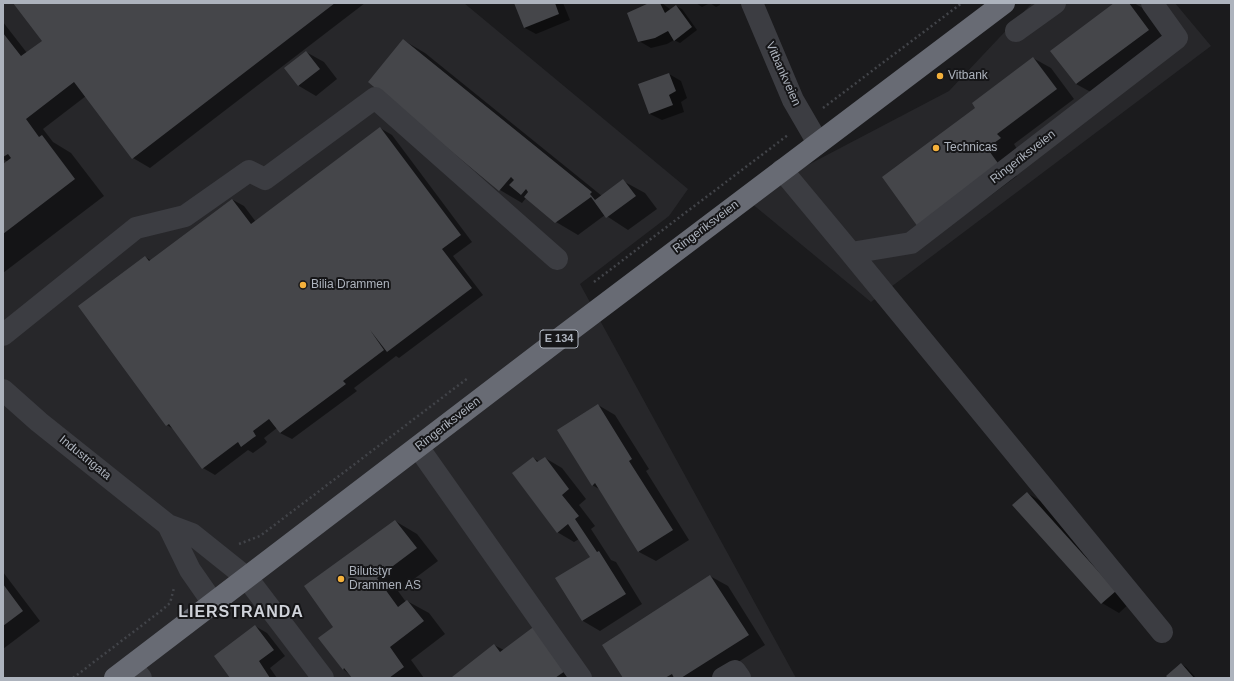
<!DOCTYPE html>
<style>
body{margin:0}
#map{position:relative;width:1234px;height:681px;overflow:hidden;background:#1b1b1d;font-family:Arial,sans-serif}
canvas{display:block}
.frame{position:absolute;inset:0;border:4px solid #adb3bd;pointer-events:none}
</style>
<div id="map">
<canvas width="1234" height="681"></canvas>
<div class="frame"></div>
</div>
<script>
const context = document.querySelector('canvas').getContext('2d');
context.lineJoin = 'round';
function fillPath(path, color) { context.fillStyle = color; context.fill(path, 'evenodd'); }
const poly = rows => new Path2D(rows.map(r => 'M' + r).join(''));
function stroke(path, color, width, dash) { context.strokeStyle = color; context.lineWidth = width; context.lineCap = dash ? 'butt' : 'round'; context.setLineDash(dash || []); context.stroke(path); }
function write(font, color, halo, rows, align = 'center') {
  context.font = font + ' Arial,sans-serif'; context.lineWidth = 4; context.setLineDash([]); context.textBaseline = 'middle'; context.strokeStyle = halo; context.fillStyle = color; for (const [text, x, y, turn = 0] of rows) {
    context.save(); context.translate(x, y); context.rotate((+turn || 0) * Math.PI / 180); context.textAlign = isNaN(turn) ? turn : align; if (halo) context.strokeText(text, 0, 0); context.fillText(text, 0, 0); context.restore();
  }
}
fillPath(poly([
 [3,3,464,3,688,189,669,216,580,284,796,678,3,678],
 [1032,3,1175,3,1211,46,871,302,745,198,949,91]
]), '#27272a');
fillPath(poly([
 [14,3,365,3,150,168,133,158,86,96,43,129,53,142,71,153,104,196,3,273,3,166,8,162,3,159,3,22,27,53,43,41],
 [515,3,563,3,570,20,536,34,525,28],
 [652,3,662,3,671,10,676,6,682,9,697,30,680,43,674,40,667,44,651,48,639,41],
 [696,3,720,3,720,5,716,7,710,3,702,7],
 [1116,3,1134,3,1146,10,1170,43,1098,96,1076,84],
 [403,40,425,53,602,196,623,181,645,193,657,209,628,230,605,215,578,235,556,222,526,198,522,203,500,190],
 [306,52,324,62,337,79,316,96,299,86,286,69],
 [1033,58,1051,68,1074,99,1014,144,1017,149,1004,159,1017,176,936,236],
 [669,74,681,81,687,98,681,102,684,112,662,120,650,114],
 [380,128,392,135,472,242,453,256,483,295,399,358,396,356,354,388,357,391,292,439,280,433,277,428,264,438,267,442,264,445,253,453,248,450,215,475,203,468,173,429,167,425,145,257,152,261,233,200,244,206,256,222],
 [598,405,615,415,649,469,646,471,689,540,656,561,639,552,599,489,592,485],
 [533,458,540,462,545,458,562,468,586,499,579,505,595,526,591,529,611,560,616,562,642,604,600,631,583,621,557,579,591,557,579,539,574,542,557,532],
 [1027,493,1044,503,1132,601,1119,613,1102,603],
 [395,521,417,534,438,561,398,591,406,602,407,601,429,613,445,634,411,660,424,678,353,678,343,669,334,627],
 [3,572,40,621,3,649],
 [710,576,728,586,765,645,713,678,624,678],
 [255,626,267,633,285,656,270,668,277,678,232,678],
 [494,645,504,650,586,678,454,678],
 [1181,664,1186,667,1196,678,1169,678]
]), '#0007');
fillPath(poly([
 [13,3,335,3,132,159,74,82,26,119,39,137,42,135,75,179,3,234,3,164,11,158,8,154,3,157,3,33,21,56,42,41],
 [514,3,555,3,559,14,524,28],
 [649,3,660,3,665,13,676,5,692,27,674,41,668,31,655,38,638,42,627,13],
 [1114,3,1129,3,1149,30,1076,84,1050,51],
 [403,39,592,192,590,194,595,200,623,179,636,196,606,218,591,197,555,223,524,197,528,192,526,189,521,195,509,185,514,180,511,177,499,191,368,82],
 [306,51,320,69,298,86,284,68],
 [1033,57,1057,89,997,134,1001,138,987,148,1000,166,918,227,882,177,975,108,972,103],
 [669,73,676,91,669,95,673,105,649,114,638,84],
 [380,127,461,235,442,249,472,288,387,352,370,330,384,350,343,381,346,384,280,433,269,419,253,431,256,436,253,438,241,447,238,442,202,469,169,424,166,426,78,306,145,256,149,261,232,199,251,224],
 [598,404,632,459,629,461,673,530,638,552,595,483,592,486,557,430],
 [533,457,537,462,545,457,569,489,562,495,579,516,575,519,597,552,599,551,626,594,582,621,555,578,590,557,568,524,557,533,512,473],
 [1027,492,1116,591,1101,604,1012,505],
 [395,520,417,548,377,578,398,607,407,600,424,621,390,647,404,667,389,678,352,678,344,668,343,670,318,638,333,627,304,586],
 [710,575,749,635,681,678,674,678,672,674,665,678,623,678,602,645],
 [3,584,23,611,3,626],
 [255,625,274,650,259,661,270,678,230,678,214,656],
 [536,625,568,669,555,678,452,677,494,644,500,652],
 [1181,663,1194,678,1168,678,1166,676]
]), '#45464a');
stroke(poly([
 [823,108,962,3],
 [594,282,788,135],
 [239,544,260,536,468,378],
 [73,678,162,610,170,603,174,588]
]), '#424449', 2.5, [2, 3]);
stroke(poly([
 [752,3,793,100,818,143],
 [1016,31,1055,3],
 [782,170,851,253,911,243,1177,38,1152,3],
 [851,253,1162,632],
 [3,335,136,228,185,216,249,171,265,179,375,98,557,259],
 [3,390,39,422,168,525,192,534,247,578,323,678],
 [418,447,581,678],
 [168,525,190,570,213,603],
 [131,666,141,678],
 [723,678,735,671,740,678]
]), '#3c3d42', 22);
stroke(poly([
 [115,678,563,336,1004,3]
]), '#686b74', 22);
for (const [x, y, r, color] of [
 [940,76,4,"#f5b13b"],
 [936,148,4,"#f5b13b"],
 [303,285,4,"#f5b13b"],
 [341,579,4,"#f5b13b"]
]) { const dot = new Path2D(); dot.arc(x, y, r, 0, 2 * Math.PI); context.fillStyle = color; context.fill(dot); stroke(dot, '#161618', 1.5); }
for (const [x, y, w] of [
 [559,339,38]
]) { const box = new Path2D(); box.roundRect(x - w / 2, y - 9, w, 18, 3); context.fillStyle = '#161618'; context.fill(box); stroke(box, '#adb3bd', 1); }
write('bold 11px', '#adb3bd', null, [
 ["E 134",559,339]
]);
write('12px', '#adb3bd', '#161618', [
 ["Vitbankveien",783,74,66],
 ["Ringeriksveien",1023,157,-38],
 ["Ringeriksveien",706,227,-37],
 ["Ringeriksveien",448,424,-38],
 ["Industrigata",85,458,39]
]);
write('12px', '#adb3bd', '#161618', [
 ["Vitbank",948,76],
 ["Technicas",944,148],
 ["Bilia Drammen",311,285],
 ["Bilutstyr",349,572],
 ["Drammen AS",349,586]
], 'left');
context.letterSpacing = '1px';
write('bold 16px', '#cfd2d9', '#161618', [
 ["LIERSTRANDA",241,613]
]);
context.letterSpacing = '0px';
</script>
